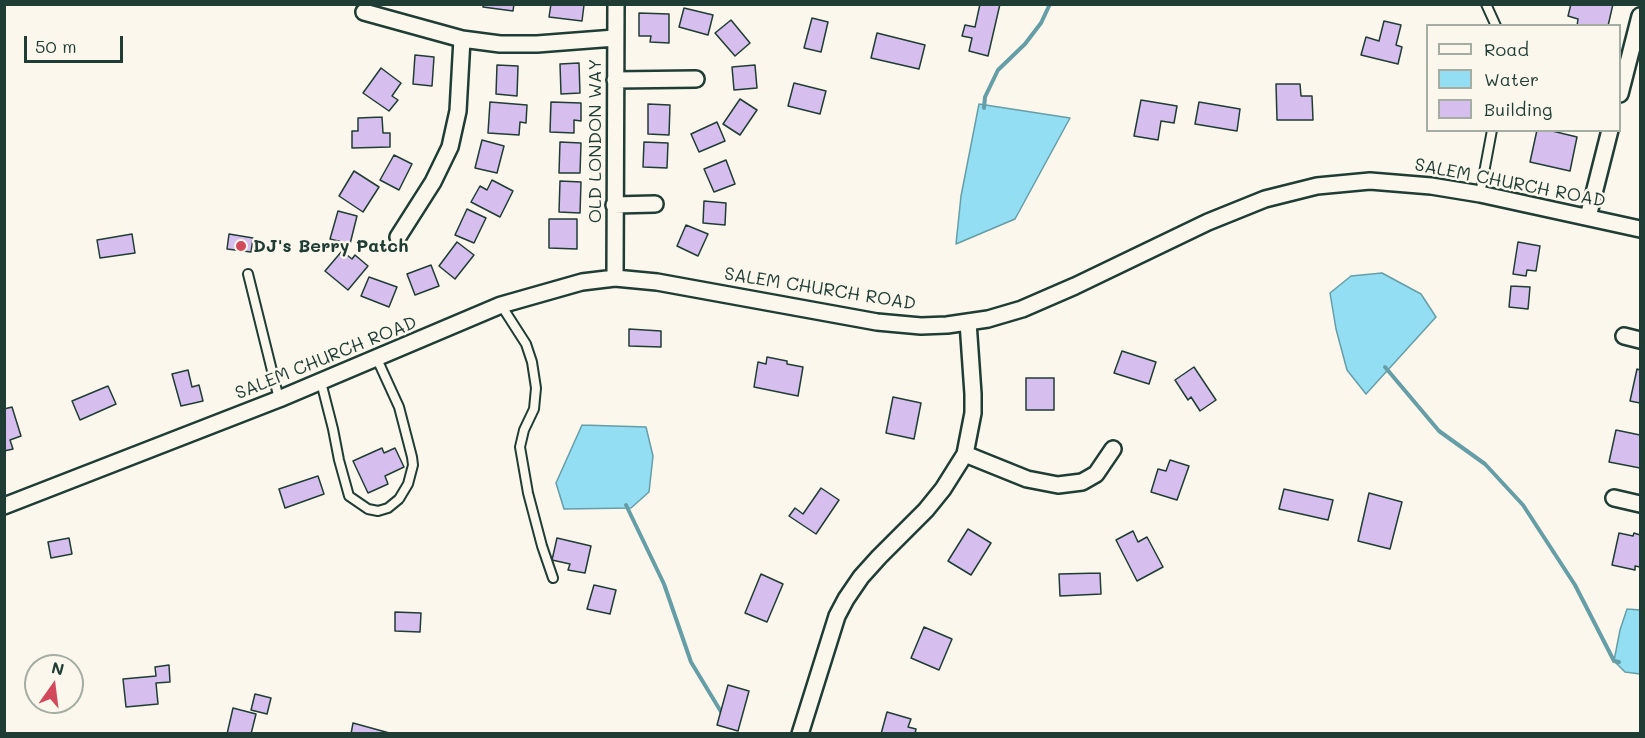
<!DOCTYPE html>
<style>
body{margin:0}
#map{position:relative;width:1645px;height:738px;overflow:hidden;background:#fbf7ec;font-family:Mali,sans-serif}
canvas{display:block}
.frame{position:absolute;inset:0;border:6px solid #1f3d34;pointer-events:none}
.legend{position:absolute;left:1426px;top:24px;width:195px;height:108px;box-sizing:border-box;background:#fbf7ec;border:2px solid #a3ada2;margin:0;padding:8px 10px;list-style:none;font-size:18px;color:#1f3d34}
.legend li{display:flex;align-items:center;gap:12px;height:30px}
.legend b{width:30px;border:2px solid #a3ada2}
.north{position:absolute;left:24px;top:654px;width:60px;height:60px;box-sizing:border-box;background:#fbf7ec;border:2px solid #a3ada2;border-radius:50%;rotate:14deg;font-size:16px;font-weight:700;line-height:24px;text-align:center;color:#1f3d34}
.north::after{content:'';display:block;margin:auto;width:21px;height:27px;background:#d1495b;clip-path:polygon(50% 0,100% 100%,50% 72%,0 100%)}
.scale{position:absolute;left:24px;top:36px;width:99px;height:27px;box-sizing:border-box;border:3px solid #1f3d34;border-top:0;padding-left:8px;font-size:18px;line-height:21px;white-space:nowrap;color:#1f3d34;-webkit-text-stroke:4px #fbf7ec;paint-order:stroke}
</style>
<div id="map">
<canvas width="1645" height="738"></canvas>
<div class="frame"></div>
<ul class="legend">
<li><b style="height:8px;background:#fbf7ec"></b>Road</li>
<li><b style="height:16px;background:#93def3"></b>Water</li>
<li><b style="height:16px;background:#d6bfee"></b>Building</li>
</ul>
<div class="north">N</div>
<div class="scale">50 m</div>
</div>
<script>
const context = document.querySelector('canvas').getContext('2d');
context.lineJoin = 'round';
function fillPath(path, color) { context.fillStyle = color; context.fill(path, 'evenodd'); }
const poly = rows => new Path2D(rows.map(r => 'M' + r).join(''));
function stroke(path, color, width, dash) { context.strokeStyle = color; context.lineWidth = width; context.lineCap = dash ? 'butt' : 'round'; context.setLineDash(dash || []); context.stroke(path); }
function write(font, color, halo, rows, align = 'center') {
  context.font = font + ' Mali,sans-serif'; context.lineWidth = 5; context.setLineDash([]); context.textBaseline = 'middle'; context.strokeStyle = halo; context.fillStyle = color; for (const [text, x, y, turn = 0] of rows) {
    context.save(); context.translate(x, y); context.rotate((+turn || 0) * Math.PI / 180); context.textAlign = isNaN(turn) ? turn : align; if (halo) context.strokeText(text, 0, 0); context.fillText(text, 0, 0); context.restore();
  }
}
const water = poly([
 [979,104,1070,118,1015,219,956,244,961,196,979,104],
 [1382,273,1421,294,1436,317,1366,394,1347,370,1336,329,1330,293,1351,276,1382,273],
 [582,425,646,427,653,456,649,492,631,508,564,509,556,483,582,425],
 [1627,609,1640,610,1640,674,1625,672,1614,661,1620,630,1627,609]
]);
fillPath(water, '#93def3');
stroke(water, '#659ea7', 1.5);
stroke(poly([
 [984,108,985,97,998,70,1025,44,1041,23,1050,4],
 [1385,367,1439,431,1485,464,1523,505,1575,585,1614,661,1619,662],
 [626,505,664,584,691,662,723,715]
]), '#659ea7', 4);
const building = poly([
 [484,4,514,4,513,11,483,7,484,4],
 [551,4,584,5,582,21,549,17,551,4],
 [980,4,1000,4,988,56,969,51,972,38,962,36,965,25,975,27,980,4],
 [1571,4,1613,4,1608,26,1577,26,1578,19,1568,16,1571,4],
 [684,8,713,15,708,35,679,27,684,8],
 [639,13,669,14,669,43,650,42,651,36,639,36,639,13],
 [812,18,828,22,821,52,804,48,812,18],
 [731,20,750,43,735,56,715,33,731,20],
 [1384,21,1401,25,1396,45,1402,47,1398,64,1361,55,1366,37,1379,41,1384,21],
 [877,33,925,45,919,69,871,58,877,33],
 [415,55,434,57,432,86,413,84,415,55],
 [579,63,580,93,561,94,560,64,579,63],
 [497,65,518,66,517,96,496,94,497,65],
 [755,65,757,88,734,90,732,67,755,65],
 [381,68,401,83,392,96,398,100,389,111,363,93,381,68],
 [794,83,826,91,820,114,788,106,794,83],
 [1276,84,1300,84,1301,96,1312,96,1313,120,1277,120,1276,84],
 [740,99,757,110,740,135,723,124,740,99],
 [1141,100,1177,106,1174,123,1161,121,1158,140,1134,136,1141,100],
 [490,102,527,105,526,123,520,122,519,135,488,133,490,102],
 [551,102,581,103,581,121,574,120,574,133,550,132,551,102],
 [1199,102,1240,109,1237,131,1195,124,1199,102],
 [648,104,670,105,669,135,648,134,648,104],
 [382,117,383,133,390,133,390,147,352,148,352,131,358,131,358,118,382,117],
 [717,122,725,141,699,152,691,134,717,122],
 [1537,130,1548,130,1577,137,1570,171,1530,162,1537,130],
 [482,140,504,146,497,173,475,168,482,140],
 [560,142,581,143,580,173,559,173,560,142],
 [644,142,668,143,667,168,643,167,644,142],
 [394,155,412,164,399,190,380,180,394,155],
 [726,160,735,184,714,192,704,169,726,160],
 [354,171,379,187,363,212,339,196,354,171],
 [492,180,513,191,500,217,471,202,480,186,487,190,492,180],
 [560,181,581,182,580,213,559,212,560,181],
 [704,201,726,203,725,225,703,223,704,201],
 [467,209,486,218,474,243,455,235,467,209],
 [338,211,357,216,350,244,330,239,338,211],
 [549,219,577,219,577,249,549,248,549,219],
 [686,225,708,234,698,256,677,246,686,225],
 [132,234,135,253,100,258,97,240,132,234],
 [229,234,253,238,251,252,227,249,229,234],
 [457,242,474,255,455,279,439,266,457,242],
 [1518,242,1540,246,1536,271,1527,270,1526,276,1513,274,1518,242],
 [342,251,352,259,355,255,368,266,348,290,325,271,342,251],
 [431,265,439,286,415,295,407,274,431,265],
 [369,277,397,287,389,307,361,296,369,277],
 [1511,286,1530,287,1528,309,1509,307,1511,286],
 [629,329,661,331,661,347,629,346,629,329],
 [1122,351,1156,362,1149,384,1114,373,1122,351],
 [767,357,787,361,787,364,803,367,798,396,754,387,758,362,766,364,767,357],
 [1194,367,1216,400,1200,411,1191,397,1188,400,1175,380,1194,367],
 [1637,369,1640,370,1640,403,1630,401,1637,369],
 [188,370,192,387,199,385,203,401,181,406,172,374,188,370],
 [1026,378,1054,378,1054,410,1026,410,1026,378],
 [108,386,116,404,80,420,72,401,108,386],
 [893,397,921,403,914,439,886,433,893,397],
 [12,407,21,436,10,440,13,449,4,451,4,409,12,407],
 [1616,430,1640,435,1640,468,1609,462,1616,430],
 [382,448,384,453,395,448,404,467,385,476,388,484,368,493,353,461,382,448],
 [1170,460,1189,466,1177,500,1151,492,1158,469,1166,471,1170,460],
 [318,476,324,494,285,508,279,489,318,476],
 [821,488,839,500,816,534,789,516,795,508,803,514,821,488],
 [1284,489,1333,500,1328,520,1279,509,1284,489],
 [1369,493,1402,502,1390,549,1358,541,1369,493],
 [968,529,991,543,971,575,948,561,968,529],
 [1133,531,1138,542,1147,537,1163,567,1137,581,1116,540,1133,531],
 [1619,533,1633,536,1634,533,1640,535,1640,567,1635,566,1635,570,1612,565,1619,533],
 [69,538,72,554,51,558,48,542,69,538],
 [557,538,591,546,585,573,568,570,570,564,552,560,557,538],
 [1100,573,1101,594,1060,596,1059,574,1100,573],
 [761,574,783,584,767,622,745,613,761,574],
 [594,585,616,590,610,614,587,609,594,585],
 [395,612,421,613,420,632,395,631,395,612],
 [924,627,952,639,939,670,911,658,924,627],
 [169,665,170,682,156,683,158,704,126,707,123,679,156,676,155,667,169,665],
 [728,685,749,691,738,731,717,725,728,685],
 [255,694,271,698,267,714,251,710,255,694],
 [233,708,256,714,251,734,227,734,233,708],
 [887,712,911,719,908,727,916,729,915,734,881,734,887,712],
 [353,723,393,734,351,734,353,723]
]);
fillPath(building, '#d6bfee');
stroke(building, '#1f3d34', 1.5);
const lane = poly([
 [1486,4,1496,26],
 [1480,194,1492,130],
 [248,274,279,399],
 [501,305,526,344,532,362,536,388,534,409,524,430,520,447,528,493,542,546,553,578],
 [321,382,333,429,339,460,349,496,368,509,378,511,388,508,399,499,408,484,413,465,412,457,399,407,377,359]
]);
const street = poly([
 [364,12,462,39,500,44,537,44,615,38],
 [615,80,696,79],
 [1620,94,1640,16],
 [614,205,655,204],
 [1588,217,1610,130],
 [398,237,433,182,450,147,458,111,462,39],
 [615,278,616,4],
 [1624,336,1640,340],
 [965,454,1027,479,1058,485,1082,482,1096,474,1113,449],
 [1614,498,1640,504],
 [4,506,279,399,501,305,582,282,615,278,657,282,877,322,921,326,947,325,988,319,1022,309,1075,286,1208,222,1265,199,1317,186,1370,181,1431,186,1480,194,1640,229],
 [800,734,837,616,846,599,861,577,879,557,926,510,943,489,965,454,973,413,973,394,968,322]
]);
stroke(lane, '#1f3d34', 12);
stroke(street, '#1f3d34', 20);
stroke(lane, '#fbf7ec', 8);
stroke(street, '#fbf7ec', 15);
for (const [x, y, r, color] of [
 [241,246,6,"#d1495b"]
]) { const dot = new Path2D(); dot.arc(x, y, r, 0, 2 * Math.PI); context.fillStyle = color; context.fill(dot); stroke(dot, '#fbf7ec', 2); }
write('18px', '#1f3d34', '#fbf7ec', [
 ["OLD LONDON WAY",595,141,-90],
 ["SALEM CHURCH ROAD",1510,183,11],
 ["SALEM CHURCH ROAD",820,289,9],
 ["SALEM CHURCH ROAD",326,358,-22]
]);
write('bold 18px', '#1f3d34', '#fbf7ec', [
 ["DJ's Berry Patch",253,246]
], 'left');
</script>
